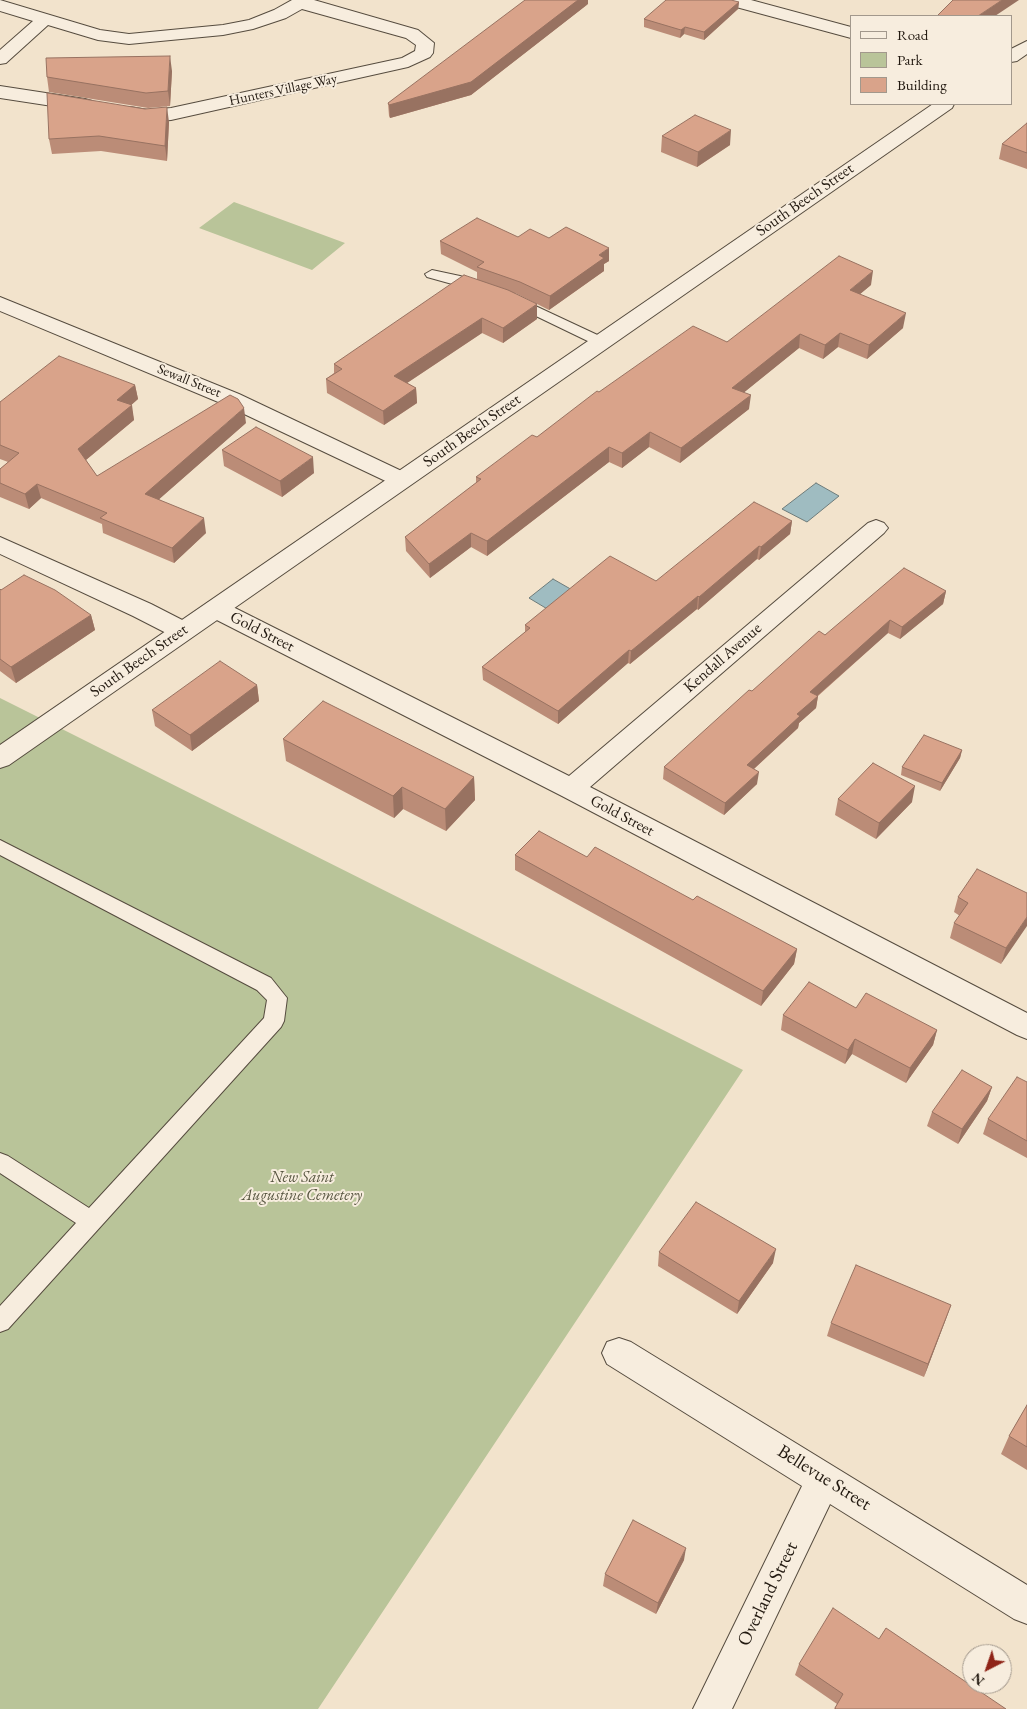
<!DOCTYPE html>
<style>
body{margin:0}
#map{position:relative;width:1027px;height:1709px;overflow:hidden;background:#f2e3cc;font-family:"EB Garamond",serif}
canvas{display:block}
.legend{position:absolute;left:850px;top:15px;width:162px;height:90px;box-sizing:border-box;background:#f7edde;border:1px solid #a2988c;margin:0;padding:6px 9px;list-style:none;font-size:15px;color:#221910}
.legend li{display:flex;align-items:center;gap:10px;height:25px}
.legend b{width:25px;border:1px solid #a2988c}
.north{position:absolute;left:962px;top:1644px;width:50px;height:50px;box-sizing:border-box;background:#f7edde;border:1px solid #a2988c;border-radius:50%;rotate:221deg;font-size:14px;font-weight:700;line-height:20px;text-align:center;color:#221910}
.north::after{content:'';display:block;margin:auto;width:18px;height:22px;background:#8f2418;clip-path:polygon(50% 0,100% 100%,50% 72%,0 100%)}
</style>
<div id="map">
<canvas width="1027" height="1709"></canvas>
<ul class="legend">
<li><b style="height:6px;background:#f7edde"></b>Road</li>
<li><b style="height:14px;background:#b9c499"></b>Park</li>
<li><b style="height:14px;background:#d9a38a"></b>Building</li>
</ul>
<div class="north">N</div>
</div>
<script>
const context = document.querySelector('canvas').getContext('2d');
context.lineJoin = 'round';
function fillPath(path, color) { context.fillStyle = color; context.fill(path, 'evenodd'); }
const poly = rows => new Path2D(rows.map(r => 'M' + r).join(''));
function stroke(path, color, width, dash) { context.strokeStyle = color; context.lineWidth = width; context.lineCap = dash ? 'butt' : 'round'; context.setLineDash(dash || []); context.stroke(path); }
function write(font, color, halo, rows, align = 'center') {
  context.font = font + ' "EB Garamond",serif'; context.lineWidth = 4; context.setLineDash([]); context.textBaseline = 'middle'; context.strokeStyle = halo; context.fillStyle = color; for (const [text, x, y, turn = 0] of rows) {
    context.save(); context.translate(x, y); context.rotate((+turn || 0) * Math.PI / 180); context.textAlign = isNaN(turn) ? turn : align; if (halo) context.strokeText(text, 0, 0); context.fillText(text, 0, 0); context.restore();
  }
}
fillPath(poly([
 [234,202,345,243,312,270,199,228],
 [0,698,743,1070,318,1709,0,1709]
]), '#b9c499');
const water = poly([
 [816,483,839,496,807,522,782,509,816,483],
 [553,579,609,611,584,631,529,598,553,579]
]);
fillPath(water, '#9fbcc1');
stroke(water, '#6d7b7a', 1);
const service = poly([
 [432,270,460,276,486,285,488,288,486,291,481,292,427,277,425,274,432,270],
 [514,296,606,339,608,342,606,345,596,345,509,303,507,300,509,297,514,296],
 [0,840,271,978,287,998,284,1021,281,1027,8,1329,0,1332,0,1306,76,1223,0,1173,0,1153,8,1156,89,1208,264,1018,267,1000,257,990,0,855,0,840]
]);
const minor = poly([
 [0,0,100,30,129,34,223,25,249,20,274,10,292,0,314,0,418,30,434,43,433,53,430,57,408,67,171,120,148,122,123,117,121,113,123,109,130,107,148,110,171,108,402,58,415,51,416,45,406,38,302,9,286,18,253,29,223,35,129,44,98,40,48,25,6,63,0,64,0,50,33,21,0,11,0,0],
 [722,0,751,0,851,27,851,38,725,4,722,0],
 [0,86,85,99,92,101,94,105,92,109,85,111,0,98,0,86],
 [0,297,239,394,410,475,414,480,410,485,402,487,394,485,223,404,0,311,0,297],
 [876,520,884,523,888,528,884,533,590,787,1027,1013,1027,1039,1017,1035,562,796,207,615,204,609,207,603,216,601,225,603,569,776,868,523,876,520],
 [0,537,151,604,192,625,195,631,192,637,183,639,174,637,133,616,0,554,0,537],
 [619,1338,631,1342,1027,1585,1027,1624,1014,1619,830,1504,732,1709,693,1709,802,1486,607,1364,602,1353,607,1342,619,1338]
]);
const tertiary = poly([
 [1027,41,1027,54,1017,61,1011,62,1011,49,1027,41],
 [933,104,954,104,952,108,9,765,0,768,0,745,933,104]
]);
stroke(service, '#564c3f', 2);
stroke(minor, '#564c3f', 2);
stroke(tertiary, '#564c3f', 2);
fillPath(service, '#f7edde');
fillPath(minor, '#f7edde');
fillPath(tertiary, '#f7edde');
fillPath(poly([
 [739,2,738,9,704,40,684,34,680,38,644,27,644,19],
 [588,4,471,95,390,118,389,116,388,103],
 [172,71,170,106,148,108,49,92,47,77],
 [169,122,167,161,101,151,52,154,49,139],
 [1027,123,1027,169,999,159,1002,144],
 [662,136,730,145,697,167,661,152],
 [518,237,549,238,609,261,604,264,604,271,549,310,515,293,537,319,503,343,482,333,407,383,416,388,417,403,384,425,327,393,326,379,334,373,334,364,477,279,477,272,441,254,440,241],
 [871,285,860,294,903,328,867,359,838,347,823,359,799,348,744,392,749,409,680,463,649,447,622,468,609,462,487,556,471,547,430,578,406,551,405,537,476,483,476,477,537,437,599,392],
 [135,385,138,399,131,405,134,420,86,460,97,476,246,423,159,499,206,533,174,563,103,533,102,524,41,498,29,509,0,497,0,469,8,462,0,459,0,402],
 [222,450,314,473,282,497,224,466],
 [792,521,790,534,759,560,757,559,698,610,697,609,630,664,628,663,558,724,483,680,482,667,525,632,525,625,656,581],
 [0,589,91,615,95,630,16,683,0,671],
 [946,591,943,604,900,639,888,633,818,696,816,708,799,723,798,728,754,769,757,784,724,815,663,779,664,767,752,691,825,635],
 [257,685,259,701,192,751,155,726,152,710],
 [283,739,474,777,475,800,446,831,403,809,394,818,286,761],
 [962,750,960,758,940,791,901,775,902,767],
 [838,799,912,802,876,839,835,815],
 [515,855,587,857,693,900,797,949,794,964,761,1006,515,870],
 [1027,893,1001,964,950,938,954,923,960,916,954,912,958,897],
 [856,1008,937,1030,933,1045,906,1083,852,1054,845,1064,781,1030,783,1015],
 [1027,1082,1027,1158,983,1134,988,1119],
 [992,1087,987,1101,958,1144,927,1126,932,1112],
 [659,1252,773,1263,737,1314,658,1266],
 [951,1305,924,1377,827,1336,831,1323],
 [1027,1405,1027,1470,1001,1454,1009,1436],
 [684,1560,656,1614,603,1586,605,1574],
 [879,1639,1006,1709,834,1709,837,1704,795,1675,799,1664]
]), '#bb8c77');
fillPath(poly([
 [578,0,588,0,588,4,471,95,390,118,389,105],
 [1002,0,1019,0,995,16,978,16],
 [739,2,738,9,704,40,704,32],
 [685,27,684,34,680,38,681,30],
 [170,56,172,71,170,106,168,91],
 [167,107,169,122,167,161,165,146],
 [731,130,730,145,697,167,698,152],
 [609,248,609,261,604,264,604,271,549,310,550,296,599,255],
 [873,271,871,285,848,304,850,290],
 [537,304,537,319,503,343,503,328],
 [906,313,903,328,867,359,869,345],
 [482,318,482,333,395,391,394,376],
 [840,333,838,347,823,359,825,345],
 [800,334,799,348,731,403,732,388],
 [135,385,138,399,120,415,117,400],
 [416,388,417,403,384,425,383,411],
 [751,395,749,409,680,463,681,448],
 [132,405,134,420,81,464,78,449],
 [244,408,246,423,148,509,145,494],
 [650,432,649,447,622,468,622,453],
 [609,447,609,462,487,556,487,541],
 [313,457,314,473,282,497,280,481],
 [37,484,41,498,29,509,25,494],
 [204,518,206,533,174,563,172,548],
 [792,521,790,534,759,560,761,547],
 [471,533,471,547,430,578,429,564],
 [759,546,757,559,698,610,699,597],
 [946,591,943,604,900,639,902,627],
 [698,596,697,609,630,664,631,651],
 [91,615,95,630,16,683,11,667],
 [890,620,888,633,808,704,810,692],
 [629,650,628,663,558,724,558,711],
 [257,685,259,701,192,751,190,735],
 [818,696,816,708,799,723,798,728,745,777,747,765,797,714],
 [962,750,960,758,940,791,942,783],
 [759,772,757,784,724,815,725,803],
 [474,777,475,800,446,831,445,809],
 [915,786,912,802,876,839,879,823],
 [402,787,403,809,394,818,393,796],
 [1027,917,1027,926,1001,964,1006,948],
 [797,949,794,964,761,1006,763,991],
 [937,1030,933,1045,906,1083,910,1068],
 [855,1039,852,1054,845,1064,848,1050],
 [992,1087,987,1101,958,1144,962,1129],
 [776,1249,773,1263,737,1314,739,1301],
 [951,1305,946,1319,924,1377,928,1364],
 [686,1548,684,1560,656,1614,658,1603]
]), '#987261');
const building = poly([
 [525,0,578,0,471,82,389,105,388,103,525,0],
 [666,0,731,0,739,2,704,32,685,27,681,30,644,19,666,0],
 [953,0,1002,0,978,16,937,16,953,0],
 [170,56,168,91,146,93,47,77,46,58,170,56],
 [47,93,145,109,167,107,165,146,99,136,49,139,47,93],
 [695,115,731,130,698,152,662,136,695,115],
 [1027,123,1027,153,1002,144,1027,123],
 [477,218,518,237,530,229,549,238,566,227,609,248,599,255,604,258,550,296,520,282,477,267,484,262,440,241,477,218],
 [839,256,873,271,850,290,906,313,869,345,840,333,825,345,800,334,732,388,751,395,681,448,650,432,622,453,609,447,487,541,471,533,429,564,405,537,481,479,476,477,532,435,537,437,597,391,599,392,693,326,727,342,839,256],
 [464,275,508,290,537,304,503,328,482,318,394,376,416,388,383,411,326,379,342,369,334,364,464,275],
 [59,356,135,385,117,400,132,405,78,449,97,476,230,395,238,399,244,408,145,494,204,518,172,548,100,518,107,513,37,484,25,494,0,483,0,469,19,453,0,445,0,402,59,356],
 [256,427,313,457,280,481,222,450,256,427],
 [754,502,792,521,761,547,759,546,699,597,698,596,631,651,629,650,558,711,482,667,530,628,525,625,610,556,656,581,754,502],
 [904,568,946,591,902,627,890,620,810,692,818,696,797,714,800,716,747,765,759,772,725,803,664,767,749,690,752,691,819,631,825,635,904,568],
 [24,575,55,590,91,615,11,667,0,659,0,589,1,590,24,575],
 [220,661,257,685,190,735,152,710,220,661],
 [323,701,474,777,445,809,402,787,393,796,283,739,323,701],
 [924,735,962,750,942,783,902,767,924,735],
 [873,763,915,786,879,823,838,799,873,763],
 [539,831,587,857,595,847,693,900,697,896,797,949,763,991,515,855,539,831],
 [977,869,1027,893,1027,917,1006,948,954,923,968,903,958,897,977,869],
 [809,982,856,1008,866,993,937,1030,910,1068,855,1039,848,1050,783,1015,809,982],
 [962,1070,992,1087,962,1129,932,1112,962,1070],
 [1017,1077,1027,1082,1027,1141,988,1119,1017,1077],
 [696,1202,776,1249,739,1301,659,1252,696,1202],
 [856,1265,951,1305,928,1364,831,1323,856,1265],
 [1027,1405,1027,1447,1009,1436,1027,1405],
 [633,1520,686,1548,658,1603,605,1574,633,1520],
 [833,1608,879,1639,886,1628,1006,1709,836,1709,835,1708,843,1694,799,1664,833,1608]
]);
fillPath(building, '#d9a38a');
stroke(building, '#987261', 1);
write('14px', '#221910', '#f7edde', [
 ["Hunters Village Way",283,90,-12],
 ["Sewall Street",189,381,22]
]);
write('16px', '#221910', '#f7edde', [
 ["South Beech Street",805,200,-35],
 ["South Beech Street",472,431,-35],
 ["Gold Street",262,632,27],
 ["Kendall Avenue",723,658,-41],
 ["South Beech Street",139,661,-35],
 ["Gold Street",622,816,28]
]);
write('italic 16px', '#575540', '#f7edde', [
 ["New Saint",302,1178],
 ["Augustine Cemetery",302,1196]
]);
write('19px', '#221910', '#f7edde', [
 ["Bellevue Street",824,1478,32],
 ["Overland Street",768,1594,-64]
]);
</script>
